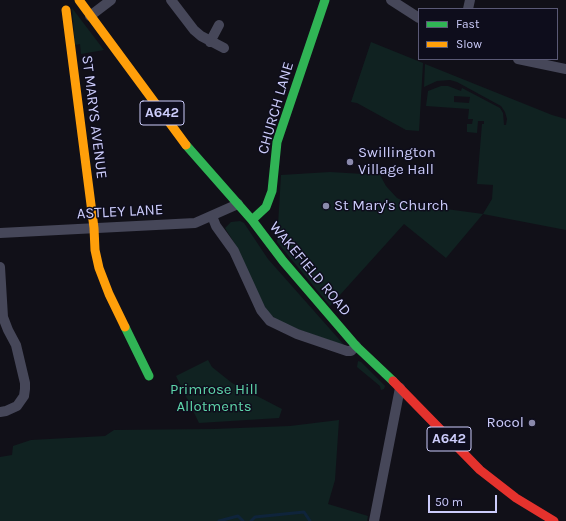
<!DOCTYPE html>
<style>
body{margin:0}
#map{position:relative;width:566px;height:521px;overflow:hidden;background:#111018;font-family:Karla,sans-serif}
canvas{display:block}
.legend{position:absolute;left:418px;top:8px;width:140px;height:52px;box-sizing:border-box;background:#0e0d1c;border:1px solid #5a5975;margin:0;padding:5px 7px;list-style:none;font-size:12px;color:#ccccfb}
.legend li{display:flex;align-items:center;gap:8px;height:20px}
.legend b{width:20px;border:1px solid #5a5975}
.scale{position:absolute;left:428px;top:495px;width:69px;height:18px;box-sizing:border-box;border:2px solid #ccccfb;border-top:0;padding-left:5px;font-size:12px;line-height:14px;white-space:nowrap;color:#ccccfb;-webkit-text-stroke:3px #0e0d1c;paint-order:stroke}
</style>
<div id="map">
<canvas width="566" height="521"></canvas>
<ul class="legend">
<li><b style="height:5px;background:#30b455"></b>Fast</li>
<li><b style="height:5px;background:#ff9f0a"></b>Slow</li>
</ul>
<div class="scale">50 m</div>
</div>
<script>
const context = document.querySelector('canvas').getContext('2d');
context.lineJoin = 'round';
function fillPath(path, color) { context.fillStyle = color; context.fill(path, 'evenodd'); }
const poly = rows => new Path2D(rows.map(r => 'M' + r).join(''));
function stroke(path, color, width, dash) { context.strokeStyle = color; context.lineWidth = width; context.lineCap = dash ? 'butt' : 'round'; context.setLineDash(dash || []); context.stroke(path); }
function write(font, color, halo, rows, align = 'center') {
  context.font = font + ' Karla,sans-serif'; context.lineWidth = 3; context.setLineDash([]); context.textBaseline = 'middle'; context.strokeStyle = halo; context.fillStyle = color; for (const [text, x, y, turn = 0] of rows) {
    context.save(); context.translate(x, y); context.rotate((+turn || 0) * Math.PI / 180); context.textAlign = isNaN(turn) ? turn : align; if (halo) context.strokeText(text, 0, 0); context.fillText(text, 0, 0); context.restore();
  }
}
fillPath(poly([
 [72,8,104,50,81,54,80,44,75,45],
 [371,42,423,63,419,131,406,130,357,103,351,102],
 [425,64,552,115,566,119,566,230,483,214,446,258,404,224,330,306,277,242,281,175,330,172,380,175,386,186,397,198,409,204,483,214,492,199,493,185,477,184,482,124,484,124,484,121,478,121,477,133,467,132,467,124,472,124,473,119,468,119,469,109,426,106,428,91,441,86,448,86,461,91,462,88,500,108,503,113,504,125,506,125,507,119,505,112,501,106,457,82,450,80,437,81,424,87],
 [454,96,470,97,469,103,454,102],
 [240,221,244,223,268,259,345,346,283,324,268,313,234,246,235,244,225,228,231,222],
 [208,360,212,367,232,383,282,409,279,418,199,423,176,376],
 [358,361,361,362,385,386,384,389,381,390,380,386,357,367],
 [339,420,335,480,328,504,368,516,367,521,0,521,0,457,12,455,13,446,31,440,105,436,114,430,214,429,290,426]
]), '#102221');
stroke(poly([
 [219,521,238,516,243,521],
 [251,521,255,517,304,512,310,521]
]), '#0f243b', 3);
stroke(poly([
 [171,0,194,30,201,36,224,48],
 [391,0,419,18],
 [468,9,470,0],
 [90,16,111,0],
 [210,42,219,25],
 [518,59,566,69],
 [212,216,216,226,234,251,261,310,270,321,297,334,347,351,351,351,356,346],
 [0,233,195,223,238,204],
 [0,267,3,317,8,330,16,345,25,383,25,389,24,396,17,406,6,411,0,412],
 [374,521,400,388]
]), '#464759', 10);
stroke(poly([
 [186,145,252,220,283,261,356,346,393,381],
 [252,220,266,207,272,191,277,142,325,0],
 [125,327,149,376]
]), '#30b455', 9);
stroke(poly([
 [79,0,186,145],
 [66,10,94,228,95,250,99,268,109,294,125,327]
]), '#ff9f0a', 9);
stroke(poly([
 [393,381,480,470,516,498,554,521]
]), '#e5322d', 9);
for (const [x, y, r, color] of [
 [350,162,4,"#8b8aac"],
 [326,206,4,"#8b8aac"],
 [532,423,4,"#8b8aac"]
]) { const dot = new Path2D(); dot.arc(x, y, r, 0, 2 * Math.PI); context.fillStyle = color; context.fill(dot); stroke(dot, '#0e0d1c', 1.5); }
for (const [x, y, w] of [
 [162,113,44],
 [449,439,44]
]) { const box = new Path2D(); box.roundRect(x - w / 2, y - 12, w, 24, 3); context.fillStyle = '#0e0d1c'; context.fill(box); stroke(box, '#ccccfb', 1); }
write('bold 14px', '#ccccfb', null, [
 ["A642",162,113],
 ["A642",449,439]
]);
write('15px', '#ccccfb', '#0e0d1c', [
 ["CHURCH LANE",276,108,-74],
 ["ST MARYS AVENUE",94,117,83],
 ["ASTLEY LANE",120,212,-3],
 ["WAKEFIELD ROAD",310,269,50]
]);
write('15px', '#ccccfb', '#0e0d1c', [
 ["Swillington",358,153],
 ["Village Hall",358,170],
 ["St Mary's Church",334,206],
 ["Rocol",524,423,"right"]
], 'left');
write('15px', '#5ed5a9', '#0e0d1c', [
 ["Primrose Hill",214,390],
 ["Allotments",214,407]
]);
</script>
